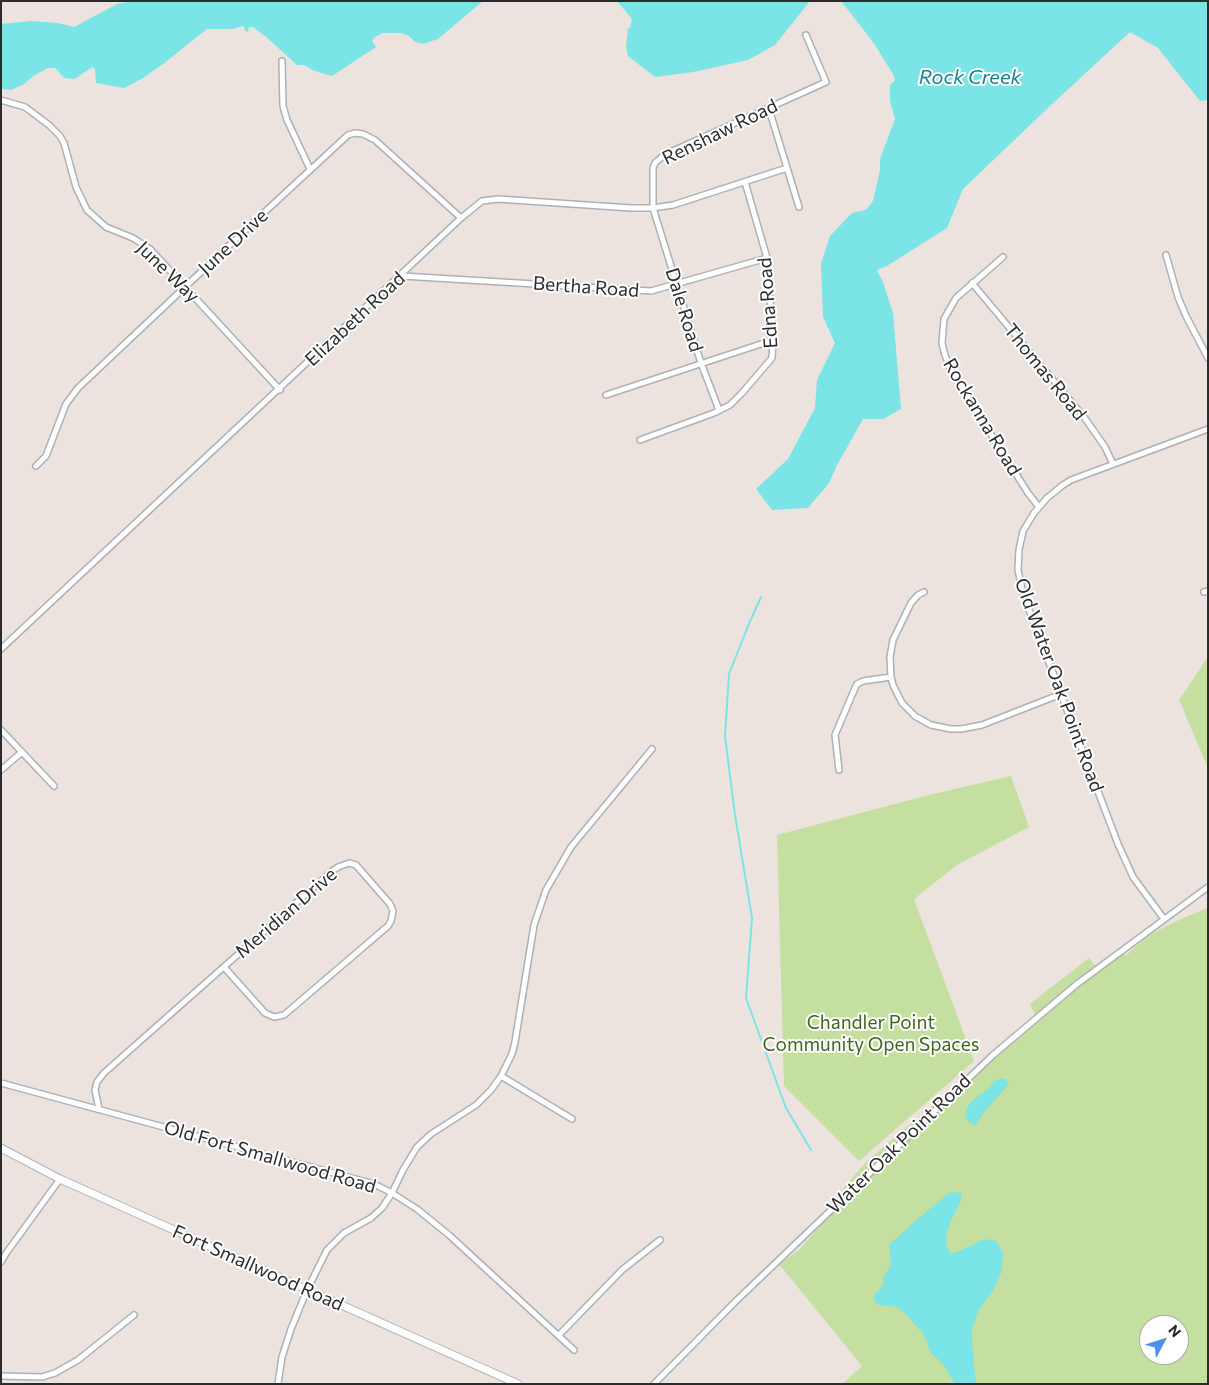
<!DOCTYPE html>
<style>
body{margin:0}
#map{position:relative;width:1209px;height:1385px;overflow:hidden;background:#ece3df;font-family:Commissioner,sans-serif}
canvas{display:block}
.frame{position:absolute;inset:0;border:2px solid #2c2c2c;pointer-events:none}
.north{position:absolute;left:1139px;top:1315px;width:50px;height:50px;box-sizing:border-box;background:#fff;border:1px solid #ababab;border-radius:50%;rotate:50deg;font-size:14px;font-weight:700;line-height:20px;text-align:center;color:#2c2c2c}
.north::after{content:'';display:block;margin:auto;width:18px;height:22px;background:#4b91ed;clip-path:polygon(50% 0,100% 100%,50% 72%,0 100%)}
</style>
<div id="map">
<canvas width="1209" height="1385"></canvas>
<div class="frame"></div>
<div class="north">N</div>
</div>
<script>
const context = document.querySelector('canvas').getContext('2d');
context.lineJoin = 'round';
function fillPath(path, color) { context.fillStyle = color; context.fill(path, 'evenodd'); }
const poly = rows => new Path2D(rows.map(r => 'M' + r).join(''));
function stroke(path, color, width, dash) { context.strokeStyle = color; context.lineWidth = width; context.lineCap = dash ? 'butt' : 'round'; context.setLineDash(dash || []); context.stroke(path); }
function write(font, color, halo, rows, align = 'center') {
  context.font = font + ' Commissioner,sans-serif'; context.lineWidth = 4; context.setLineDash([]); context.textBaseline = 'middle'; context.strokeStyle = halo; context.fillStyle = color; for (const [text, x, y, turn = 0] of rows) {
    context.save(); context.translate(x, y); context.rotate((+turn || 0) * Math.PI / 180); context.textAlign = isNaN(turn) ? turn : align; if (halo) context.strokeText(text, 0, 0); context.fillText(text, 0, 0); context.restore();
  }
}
fillPath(poly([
 [1208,657,1208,768,1179,700],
 [1011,776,1029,827,957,865,914,899,974,1061,859,1161,784,1086,777,835,929,795],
 [1208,908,1208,1384,842,1384,862,1366,779,1264,799,1250,820,1226,845,1186,868,1160,1036,1018,1030,1004,1089,958,1097,968,1122,950,1125,956,1151,934,1181,919],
 [1149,1325,1179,1325,1179,1355,1149,1355]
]), '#c4dfa0');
fillPath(poly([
 [134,1,483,1,438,39,423,44,415,42,409,36,401,33,382,33,374,38,372,41,376,47,332,76,315,71,304,65,297,65,265,36,253,27,249,27,248,32,245,31,244,26,232,29,207,29,163,64,143,78,124,88,96,83,95,69,92,67,75,79,64,78,55,68,48,68,35,75,24,84,11,90,1,89,1,24,31,21,58,23,74,27,117,4],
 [617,1,810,1,775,45,748,60,693,72,655,77,628,56,626,47,628,28,630,28,632,19],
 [841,1,1208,1,1208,100,1200,101,1158,48,1130,32,1050,106,963,189,947,228,887,266,877,270,883,282,893,313,901,409,883,419,863,419,837,465,829,483,808,508,772,510,756,489,788,459,815,408,817,380,835,343,823,317,821,264,830,236,852,213,866,210,873,201,880,170,880,159,895,119,890,101,890,85,895,80,893,74,873,42],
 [1002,1078,1006,1079,1009,1084,985,1111,975,1125,971,1124,965,1117,967,1108,973,1100,988,1089,995,1081],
 [950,1192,962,1193,962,1199,950,1222,946,1237,947,1247,950,1252,955,1253,985,1239,996,1241,1003,1253,1002,1271,993,1291,978,1311,972,1329,973,1356,976,1384,955,1384,943,1364,931,1353,924,1335,907,1315,895,1306,892,1307,876,1304,874,1296,883,1285,884,1276,891,1265,889,1245,913,1223]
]), '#7ae4e6');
stroke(poly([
 [761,597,748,626,729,674,725,736,735,815,752,918,746,998,786,1108,811,1150]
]), '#7ae4e6', 2);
const minor = poly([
 [282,61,283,106,287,120,310,169],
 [1,100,25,107,49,125,60,136,64,143,76,187,87,210,106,227,133,238,150,249,280,390],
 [769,109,799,207],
 [1166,255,1178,297,1186,316,1208,358],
 [1003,257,956,298,944,319,942,343,944,352,950,369,1028,493,1039,507],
 [402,276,651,291,767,258],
 [972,283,1084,417,1105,447,1113,464],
 [606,395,773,340],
 [719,410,701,363,653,208,653,168,655,163,664,155,826,82,806,35],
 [640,440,714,413,730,405,742,393,772,358,773,340,767,258,745,182],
 [36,466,46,456,66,404,78,388,255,221,348,135,355,133,363,134,375,140,461,218],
 [924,592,918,595,911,603,893,640,890,657,891,677,893,685,902,703,915,716,931,725,951,729,961,729,982,725,1061,694],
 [1204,592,1208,591],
 [1,649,461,218,482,201,498,199,631,208,653,208,673,205,787,168],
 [1,730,54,786],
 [1,770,22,752],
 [839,770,835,735,855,688,857,684,863,681,891,677],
 [1164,919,1133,877,1118,844,1023,594,1018,570,1019,550,1023,531,1034,513,1047,498,1063,485,1071,480,1208,429],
 [501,1076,572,1119],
 [1,1083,374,1184,392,1193,417,1209,449,1235,574,1350],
 [99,1109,95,1090,97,1082,104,1073,331,872,338,867,349,863,356,865,390,904,393,911,391,921,388,926,284,1015,274,1017,265,1013,224,967],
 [1,1262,7,1252,60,1179],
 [559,1335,622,1270,660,1240],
 [1,1376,42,1377,55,1373,78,1360,134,1315],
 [278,1384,282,1357,291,1329,307,1290,327,1250,344,1233,371,1218,382,1208,392,1193,403,1170,417,1147,431,1134,476,1105,491,1090,501,1076,512,1054,515,1042,534,925,546,890,571,847,652,749],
 [654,1384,736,1301,993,1055,1077,984,1208,887]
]);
const secondary = poly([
 [1,1148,60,1179,518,1384]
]);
stroke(minor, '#acb1b7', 8);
stroke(secondary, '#acb1b7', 9);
stroke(minor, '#fff', 5);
stroke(secondary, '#fff', 7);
write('19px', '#2c2c2c', '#fff', [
 ["Renshaw Road",720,132,-26],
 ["June Drive",233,242,-43],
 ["June Way",168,272,44],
 ["Bertha Road",586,287,4],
 ["Edna Road",768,303,-94],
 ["Dale Road",684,310,73],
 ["Elizabeth Road",355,319,-43],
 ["Thomas Road",1045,372,51],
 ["Rockanna Road",982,417,59],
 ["Old Water Oak Point Road",1059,685,70],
 ["Meridian Drive",286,913,-41],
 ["Water Oak Point Road",899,1144,-44],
 ["Old Fort Smallwood Road",270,1157,16],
 ["Fort Smallwood Road",258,1268,24]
]);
write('19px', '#3f6420', '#fff', [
 ["Chandler Point",871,1023],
 ["Community Open Spaces",871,1045]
]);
write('italic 20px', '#18818d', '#fff', [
 ["Rock Creek",970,77]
]);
</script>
